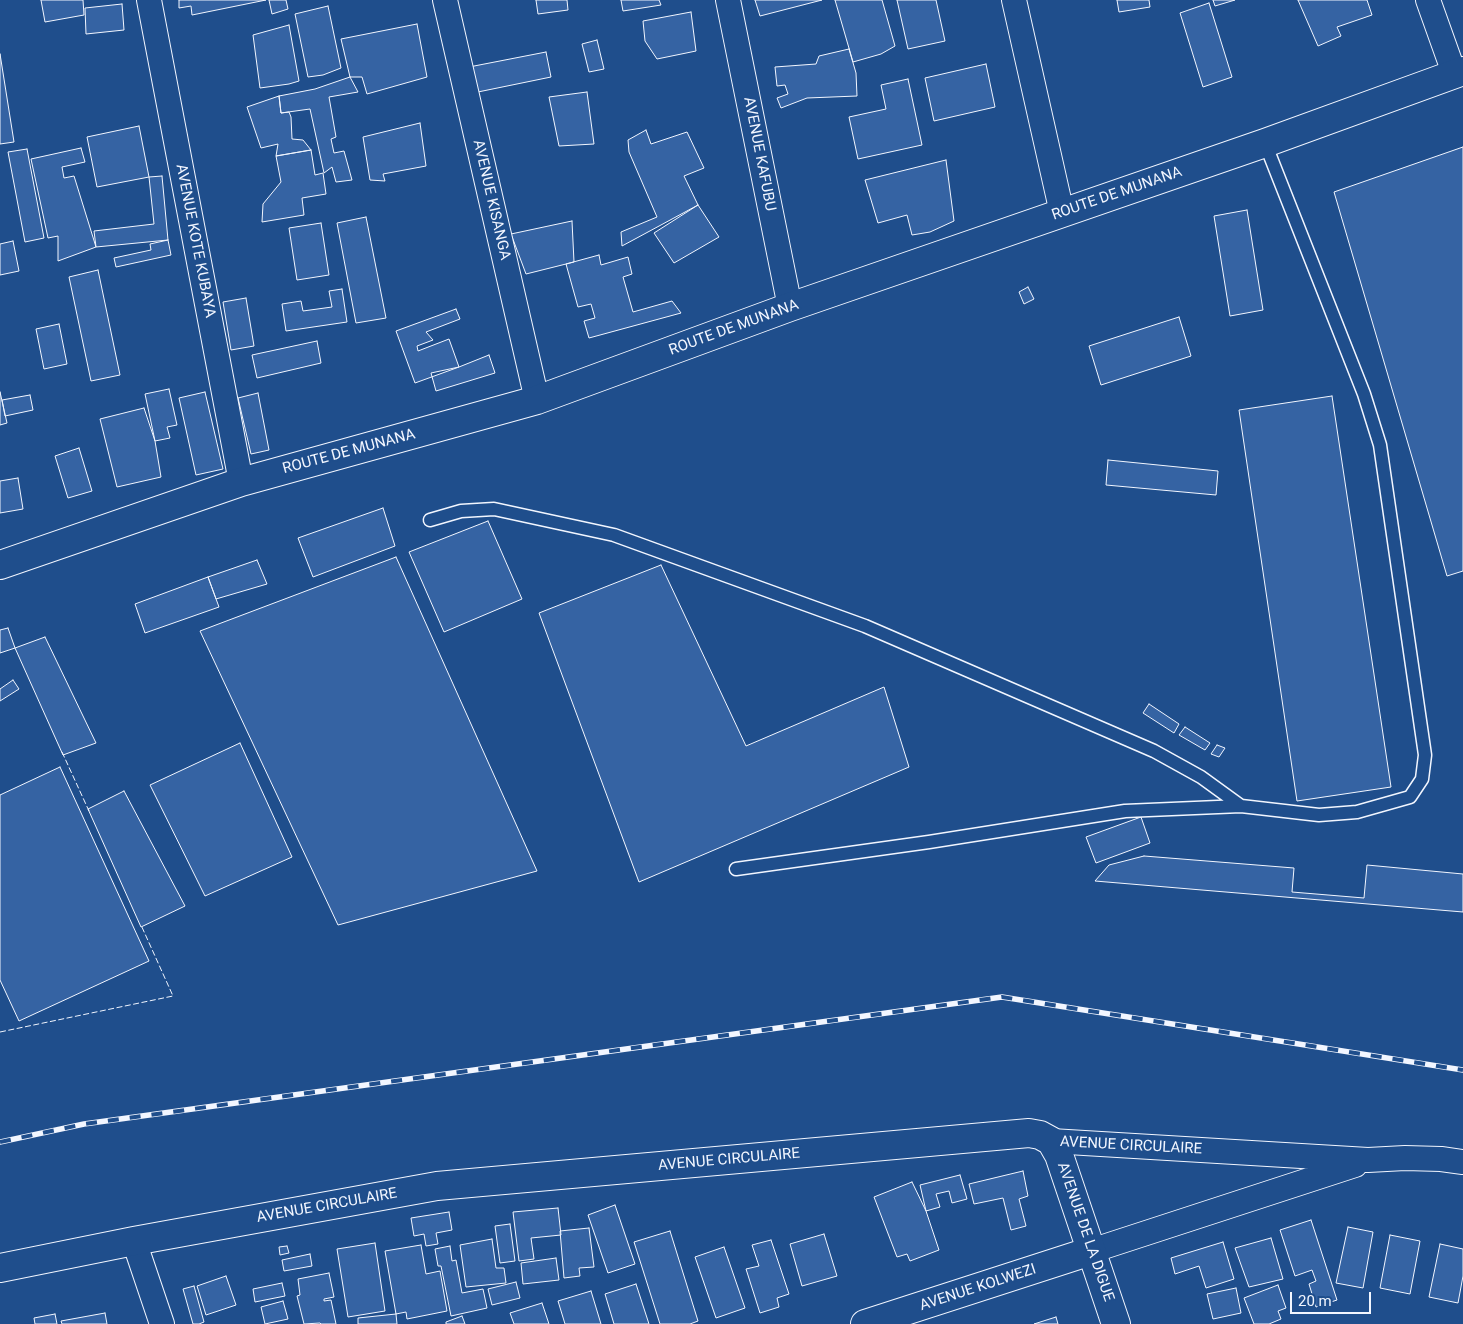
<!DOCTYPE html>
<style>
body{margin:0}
#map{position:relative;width:1463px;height:1324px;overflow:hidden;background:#1f4e8c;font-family:Roboto,sans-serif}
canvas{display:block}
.scale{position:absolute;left:1290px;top:1292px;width:81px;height:22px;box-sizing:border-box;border:2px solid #f2f6ff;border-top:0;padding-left:6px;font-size:15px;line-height:18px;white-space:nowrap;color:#f2f6ff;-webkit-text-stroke:4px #1f4e8c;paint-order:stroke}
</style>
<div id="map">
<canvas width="1463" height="1324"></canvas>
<div class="scale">20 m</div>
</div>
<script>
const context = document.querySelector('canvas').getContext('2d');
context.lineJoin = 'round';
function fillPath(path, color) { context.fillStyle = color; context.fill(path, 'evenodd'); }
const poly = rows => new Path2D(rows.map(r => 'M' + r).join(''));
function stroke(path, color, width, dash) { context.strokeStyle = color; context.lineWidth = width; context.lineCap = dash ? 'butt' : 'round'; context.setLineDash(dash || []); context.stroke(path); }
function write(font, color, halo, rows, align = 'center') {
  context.font = font + ' Roboto,sans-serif'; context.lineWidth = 4; context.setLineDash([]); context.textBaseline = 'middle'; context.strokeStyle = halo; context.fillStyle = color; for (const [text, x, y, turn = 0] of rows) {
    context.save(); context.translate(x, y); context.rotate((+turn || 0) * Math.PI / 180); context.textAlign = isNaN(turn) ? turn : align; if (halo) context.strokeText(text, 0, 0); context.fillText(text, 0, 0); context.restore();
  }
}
const building = poly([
 [41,0,83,0,84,15,45,22,41,0],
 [179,0,266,0,192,15,191,6,179,8,179,0],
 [269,0,286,0,288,9,272,14,269,0],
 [536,0,567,0,568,10,538,14,536,0],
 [621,0,659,0,661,5,623,11,621,0],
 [755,0,822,0,760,16,755,0],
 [835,0,882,0,895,46,881,54,853,62,835,0],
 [897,0,936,0,945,41,908,49,897,0],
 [1117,0,1149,0,1150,7,1119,12,1117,0],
 [1213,0,1235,0,1215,6,1213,0],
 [1298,0,1367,0,1372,15,1337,27,1341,36,1318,46,1298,0],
 [1209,3,1232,77,1203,87,1180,13,1209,3],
 [122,4,124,30,86,34,85,8,122,4],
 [328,6,341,68,323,75,308,77,295,14,328,6],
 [691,12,696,51,657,59,645,41,643,21,691,12],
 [417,24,427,77,367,94,362,77,350,77,341,39,417,24],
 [289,25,299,81,289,84,260,88,253,35,289,25],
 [597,40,604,69,589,72,582,44,597,40],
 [849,49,856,73,857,96,807,98,781,108,777,98,788,94,785,85,777,86,775,67,816,64,819,56,849,49],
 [546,52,551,77,473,93,469,67,546,52],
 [0,54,14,142,0,144,0,54],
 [986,64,995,107,934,121,925,78,986,64],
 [350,77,358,92,329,97,336,137,331,139,334,153,344,151,352,180,336,182,332,167,324,173,310,109,281,113,279,96,315,89,350,77],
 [908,79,922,145,858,159,849,117,886,109,881,85,908,79],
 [587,92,594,144,559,146,549,97,587,92],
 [279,96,281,113,289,112,291,117,292,139,303,140,311,150,276,156,278,144,261,148,247,107,279,96],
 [420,123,426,166,383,174,385,181,370,180,363,137,420,123],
 [139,126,149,177,97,187,87,137,139,126],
 [646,130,651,144,687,132,704,168,684,176,698,205,622,246,621,232,657,217,629,152,628,140,646,130],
 [1463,147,1463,571,1447,576,1334,192,1463,147],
 [81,148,85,162,62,167,64,178,74,176,96,247,58,261,58,236,48,238,31,159,81,148],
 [27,149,44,238,25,242,8,152,27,149],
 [311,150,315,175,323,173,326,194,302,198,304,215,262,222,263,204,281,182,276,156,311,150],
 [946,160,954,221,930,232,912,235,907,215,878,223,865,180,946,160],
 [162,176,168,240,96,247,94,231,154,224,149,177,162,176],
 [698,205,719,237,674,263,654,233,698,205],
 [1247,210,1263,310,1230,316,1214,216,1247,210],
 [366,217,386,318,356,323,337,223,366,217],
 [572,221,574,262,526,274,511,234,572,221],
 [321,223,329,275,297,280,289,228,321,223],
 [168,240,171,255,116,267,114,258,151,250,150,244,168,240],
 [13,241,19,271,0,275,0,244,13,241],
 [599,255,601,265,628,257,632,274,623,277,633,312,672,301,681,313,589,338,584,321,595,318,591,304,578,307,566,264,599,255],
 [98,270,120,375,91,381,69,277,98,270],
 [1028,287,1034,299,1024,304,1019,292,1028,287],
 [342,289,347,322,286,331,282,304,301,301,303,311,332,307,329,291,342,289],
 [246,298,254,346,231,350,223,302,246,298],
 [456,309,460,319,426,332,433,340,417,346,418,351,449,339,459,367,415,383,396,331,456,309],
 [1179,317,1191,356,1101,385,1089,346,1179,317],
 [59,324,67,364,44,369,36,329,59,324],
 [317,341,321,363,257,378,252,355,317,341],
 [489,355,495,373,436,391,431,373,459,367,489,355],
 [169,389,177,425,167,427,170,438,155,441,145,394,169,389],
 [0,392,7,423,0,425,0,392],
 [205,392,223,469,196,475,179,398,205,392],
 [258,393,269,450,251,454,238,398,258,393],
 [30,395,33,410,5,416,2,400,30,395],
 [1332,396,1391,787,1297,801,1239,410,1332,396],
 [144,408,155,441,161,477,117,487,100,419,144,408],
 [79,448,92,491,68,498,55,456,79,448],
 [1108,460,1218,471,1216,495,1106,485,1108,460],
 [18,478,23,509,0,513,0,481,18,478],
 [383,508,395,546,313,577,298,538,383,508],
 [488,521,522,599,444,632,409,552,488,521],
 [396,557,537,871,338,925,200,631,396,557],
 [257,560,267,584,216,599,208,577,257,560],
 [661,565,746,746,884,687,909,767,639,882,539,613,661,565],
 [208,577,219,607,145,633,135,604,208,577],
 [8,628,15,648,0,653,0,630,8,628],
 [45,637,96,743,63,755,15,648,45,637],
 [13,680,19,689,0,701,0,689,13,680],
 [1149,704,1179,724,1174,733,1143,713,1149,704],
 [1185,727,1210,743,1205,750,1179,735,1185,727],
 [240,743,292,857,205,896,150,785,240,743],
 [1217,745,1225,748,1219,757,1211,754,1217,745],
 [60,767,149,961,19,1021,0,980,0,795,60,767],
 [124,791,185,906,141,927,88,809,124,791],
 [1141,817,1150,843,1096,863,1086,837,1141,817],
 [1144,856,1294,868,1292,892,1364,898,1367,865,1463,874,1463,912,1095,881,1109,865,1144,856],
 [1023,1171,1028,1196,1019,1199,1026,1226,1011,1230,1003,1198,974,1204,969,1184,1023,1171],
 [960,1175,967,1199,952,1203,949,1191,936,1194,940,1207,926,1211,920,1185,960,1175],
 [912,1182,926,1211,939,1250,910,1261,907,1254,897,1257,874,1197,912,1182],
 [615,1205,635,1264,608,1273,588,1215,615,1205],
 [558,1208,561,1235,531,1238,534,1259,519,1261,513,1212,558,1208],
 [449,1212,452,1230,436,1233,438,1244,426,1246,424,1234,414,1236,411,1218,449,1212],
 [1311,1220,1337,1300,1316,1307,1309,1284,1316,1281,1312,1270,1295,1276,1280,1230,1311,1220],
 [510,1224,515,1261,500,1263,495,1226,510,1224],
 [1348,1227,1373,1232,1363,1288,1336,1283,1348,1227],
 [589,1228,594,1267,579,1268,580,1276,564,1278,560,1231,589,1228],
 [670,1231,698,1321,690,1324,660,1324,634,1242,670,1231],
 [824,1234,837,1276,802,1286,790,1244,824,1234],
 [1390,1235,1420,1241,1410,1294,1380,1288,1390,1235],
 [1271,1238,1283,1279,1249,1287,1235,1248,1271,1238],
 [492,1239,496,1268,504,1268,506,1283,466,1287,460,1245,492,1239],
 [771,1240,789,1294,777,1298,779,1307,760,1313,746,1269,759,1266,752,1245,771,1240],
 [1223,1242,1234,1279,1206,1288,1199,1266,1175,1274,1171,1258,1223,1242],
 [375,1243,385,1311,348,1317,337,1249,375,1243],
 [1440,1244,1463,1249,1463,1276,1458,1303,1429,1297,1440,1244],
 [421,1245,426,1274,440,1271,447,1311,407,1319,406,1312,396,1314,385,1251,421,1245],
 [287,1246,289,1253,280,1255,279,1247,287,1246],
 [450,1246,452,1261,456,1260,462,1293,483,1289,487,1308,451,1316,441,1266,438,1266,435,1249,450,1246],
 [724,1247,745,1308,716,1318,695,1257,724,1247],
 [310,1254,312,1266,284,1271,282,1260,310,1254],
 [556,1258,559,1280,523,1284,521,1263,556,1258],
 [329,1273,334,1297,324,1299,324,1301,331,1300,336,1324,321,1324,320,1323,304,1324,297,1296,300,1295,298,1279,329,1273],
 [226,1276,236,1305,206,1315,197,1286,226,1276],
 [516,1282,520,1298,492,1305,488,1289,516,1282],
 [282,1283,285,1296,255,1302,253,1289,282,1283],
 [636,1284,649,1324,614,1324,605,1294,636,1284],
 [1278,1285,1286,1308,1278,1311,1281,1319,1269,1324,1254,1324,1244,1298,1278,1285],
 [194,1286,204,1322,199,1324,193,1324,183,1289,194,1286],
 [1236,1288,1241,1313,1213,1319,1207,1294,1236,1288],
 [591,1291,601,1324,565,1324,558,1301,591,1291],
 [283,1301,288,1319,265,1324,261,1307,283,1301],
 [542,1303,549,1324,514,1324,510,1313,542,1303],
 [105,1313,107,1324,62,1324,61,1321,105,1313],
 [55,1314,57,1324,35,1324,34,1318,55,1314],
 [396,1314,397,1324,358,1324,358,1318,396,1314],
 [462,1316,465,1324,446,1324,446,1322,462,1316],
 [1056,1317,1058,1324,1034,1324,1056,1317]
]);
fillPath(building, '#3563a3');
stroke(building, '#f2f6ff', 1);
const lane = poly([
 [430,520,461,511,494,509,614,535,865,626,1154,751,1201,777,1241,806],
 [736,869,929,842,1125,811,1241,806,1319,815,1357,812,1410,797,1422,779,1425,755,1380,445,1364,394,1265,143]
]);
const street = poly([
 [149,0,241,482],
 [445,0,537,400],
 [728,0,790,307],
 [1014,0,1062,213],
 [1428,0,1454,73],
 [1051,1141,1368,1160,1405,1158,1441,1159,1463,1162],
 [134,1241,162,1324],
 [1091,1251,1355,1165]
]);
const secondary = poly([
 [0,565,241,482,537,400,790,307,1265,143,1463,71],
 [0,1268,134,1241,437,1186,1029,1133,1040,1135,1051,1141,1059,1155,1116,1324],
 [865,1324,1091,1251]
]);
stroke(lane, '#f2f6ff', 15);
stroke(street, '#f2f6ff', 26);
stroke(secondary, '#f2f6ff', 30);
stroke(lane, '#1f4e8c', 12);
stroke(street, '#1f4e8c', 24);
stroke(secondary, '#1f4e8c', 28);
const rail = poly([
 [0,1142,84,1124,1002,997,1463,1070]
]);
stroke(rail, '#f2f6ff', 5.5);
stroke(rail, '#1f4e8c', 4, [11]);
stroke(poly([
 [62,752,89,811],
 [0,1032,173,996,141,925]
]), '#f2f6ff', 1, [6, 2.5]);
write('15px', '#f2f6ff', '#1f4e8c', [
 ["AVENUE KAFUBU",759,154,79],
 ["ROUTE DE MUNANA",1117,194,-19],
 ["AVENUE KISANGA",491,200,77],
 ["AVENUE KOTE KUBAYA",195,241,79],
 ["ROUTE DE MUNANA",734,328,-20],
 ["ROUTE DE MUNANA",349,452,-15],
 ["AVENUE CIRCULAIRE",1131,1146,3],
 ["AVENUE CIRCULAIRE",729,1160,-5],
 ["AVENUE CIRCULAIRE",327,1206,-10],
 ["AVENUE DE LA DIGUE",1085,1232,71],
 ["AVENUE KOLWEZI",978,1288,-18]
]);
</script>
